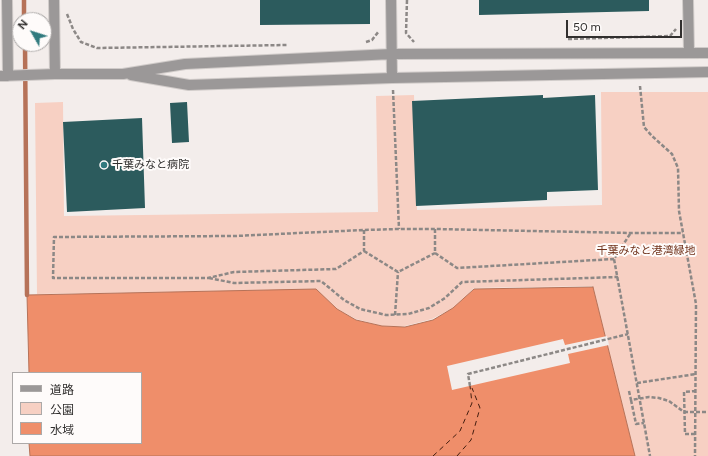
<!DOCTYPE html>
<meta charset="utf-8">
<style>
body{margin:0}
#map{position:relative;width:708px;height:456px;overflow:hidden;background:#f3edeb;font-family:Figtree,"Noto Sans JP",sans-serif}
canvas{display:block}
.legend{position:absolute;left:12px;top:372px;width:130px;height:72px;box-sizing:border-box;background:#fefbfa;border:1px solid #aca9a8;margin:0;padding:5px 7px;list-style:none;font-size:12px;color:#312f2e}
.legend li{display:flex;align-items:center;gap:8px;height:20px}
.legend b{width:20px;border:1px solid #aca9a8}
.north{position:absolute;left:12px;top:12px;width:40px;height:40px;box-sizing:border-box;background:#fefbfa;border:1px solid #aca9a8;border-radius:50%;rotate:309deg;font-size:11px;font-weight:700;line-height:16px;text-align:center;color:#312f2e}
.north::after{content:'';display:block;margin:auto;width:14px;height:18px;background:#307a7e;clip-path:polygon(50% 0,100% 100%,50% 72%,0 100%)}
.scale{position:absolute;left:566px;top:20px;width:116px;height:18px;box-sizing:border-box;border:2px solid #312f2e;border-top:0;padding-left:5px;font-size:12px;line-height:14px;white-space:nowrap;color:#312f2e;-webkit-text-stroke:3px #fefbfa;paint-order:stroke}
</style>
<div id="map">
<canvas width="708" height="456"></canvas>
<ul class="legend">
<li><b style="height:5px;background:#9b9898"></b>道路</li>
<li><b style="height:11px;background:#f7d0c3"></b>公園</li>
<li><b style="height:11px;background:#ef8e6a"></b>水域</li>
</ul>
<div class="north">N</div>
<div class="scale">50 m</div>
</div>
<script>
const context = document.querySelector('canvas').getContext('2d');
context.lineJoin = 'round';
function fillPath(path, color) { context.fillStyle = color; context.fill(path, 'evenodd'); }
const poly = rows => new Path2D(rows.map(r => 'M' + r).join(''));
function stroke(path, color, width, dash) { context.strokeStyle = color; context.lineWidth = width; context.lineCap = dash ? 'butt' : 'round'; context.setLineDash(dash || []); context.stroke(path); }
function write(font, color, halo, rows, align = 'center') {
  context.font = font + ' Figtree,"Noto Sans JP",sans-serif'; context.lineWidth = 4; context.setLineDash([]); context.textBaseline = 'middle'; context.strokeStyle = halo; context.fillStyle = color; for (const [text, x, y, turn = 0] of rows) {
    context.save(); context.translate(x, y); context.rotate((+turn || 0) * Math.PI / 180); context.textAlign = isNaN(turn) ? turn : align; if (halo) context.strokeText(text, 0, 0); context.fillText(text, 0, 0); context.restore();
  }
}
fillPath(poly([
 [601,92,708,92,708,456,635,456,593,286,474,288,453,308,432,319,405,326,382,326,356,319,337,309,316,290,37,294,35,103,63,102,64,216,378,212,376,96,414,95,417,210,602,205]
]), '#f7d0c3');
const water = poly([
 [593,287,635,456,30,456,29,443,141,443,141,373,29,373,27,295,316,289,337,309,356,320,382,326,405,327,433,320,453,308,474,289,593,287]
]);
fillPath(water, '#ef8e6a');
stroke(water, '#b67258', 1);
fillPath(poly([
 [607,336,609,345,568,354,570,363,452,390,447,366,563,339,565,345]
]), '#f3edeb');
stroke(poly([
 [24,0,24,20],
 [25,44,27,295]
]), '#b67258', 4.5);
stroke(poly([
 [433,456,460,431,472,403,470,386],
 [457,456,471,440,480,408,472,388]
]), '#441e10', 1, [5, 4]);
fillPath(poly([
 [260,0,370,0,370,24,260,25],
 [479,0,649,0,649,11,479,15],
 [543,95,543,98,595,95,598,190,547,192,547,200,416,206,412,101],
 [187,102,189,142,172,143,170,103],
 [142,118,145,208,67,212,63,122]
]), '#2c5b5d');
const minor = poly([
 [7,0,8,76],
 [54,0,55,74],
 [391,0,392,78],
 [688,0,689,53],
 [131,75,189,85,392,78,708,72],
 [0,76,55,74,123,74,185,64,392,54,708,53]
]);
stroke(minor, '#d0cbc9', 12);
stroke(poly([
 [407,0,406,33,414,42],
 [67,14,73,29,81,42,97,48,288,45],
 [568,39,670,36,676,29],
 [366,42,372,40,379,31],
 [640,86,644,127,652,136,672,154,678,168,679,211,696,304,695,456],
 [393,90,399,229],
 [435,229,435,253,457,268,614,259],
 [364,230,364,251,336,269,234,272,208,278,53,278,54,237,235,236,364,230,399,229,435,229,630,233,683,233],
 [630,234,614,259,650,456],
 [364,251,398,272,435,253],
 [209,278,234,283,321,281,344,300,360,309,386,315,408,314,429,308,445,298,462,282,618,277],
 [395,315,398,272],
 [637,383,696,374],
 [470,386,468,374,628,334],
 [631,400,636,424,644,423],
 [684,412,708,412],
 [695,434,685,434,684,392,695,391]
]), '#8c8886', 2.5, [4, 2]);
stroke(minor, '#9b9898', 10);
stroke(poly([
 [629,391,631,400,649,397,659,398,669,401,684,412]
]), '#8c8886', 2.5, [4, 2]);
for (const [x, y, r, color] of [
 [104,165,4,"#307a7e"]
]) { const dot = new Path2D(); dot.arc(x, y, r, 0, 2 * Math.PI); context.fillStyle = color; context.fill(dot); stroke(dot, '#fefbfa', 1.5); }
write('11px', '#312f2e', '#fefbfa', [
 ["千葉みなと病院",112,165]
], 'left');
write('11px', '#70321a', '#fefbfa', [
 ["千葉みなと港湾緑地",646,251]
]);
</script>
